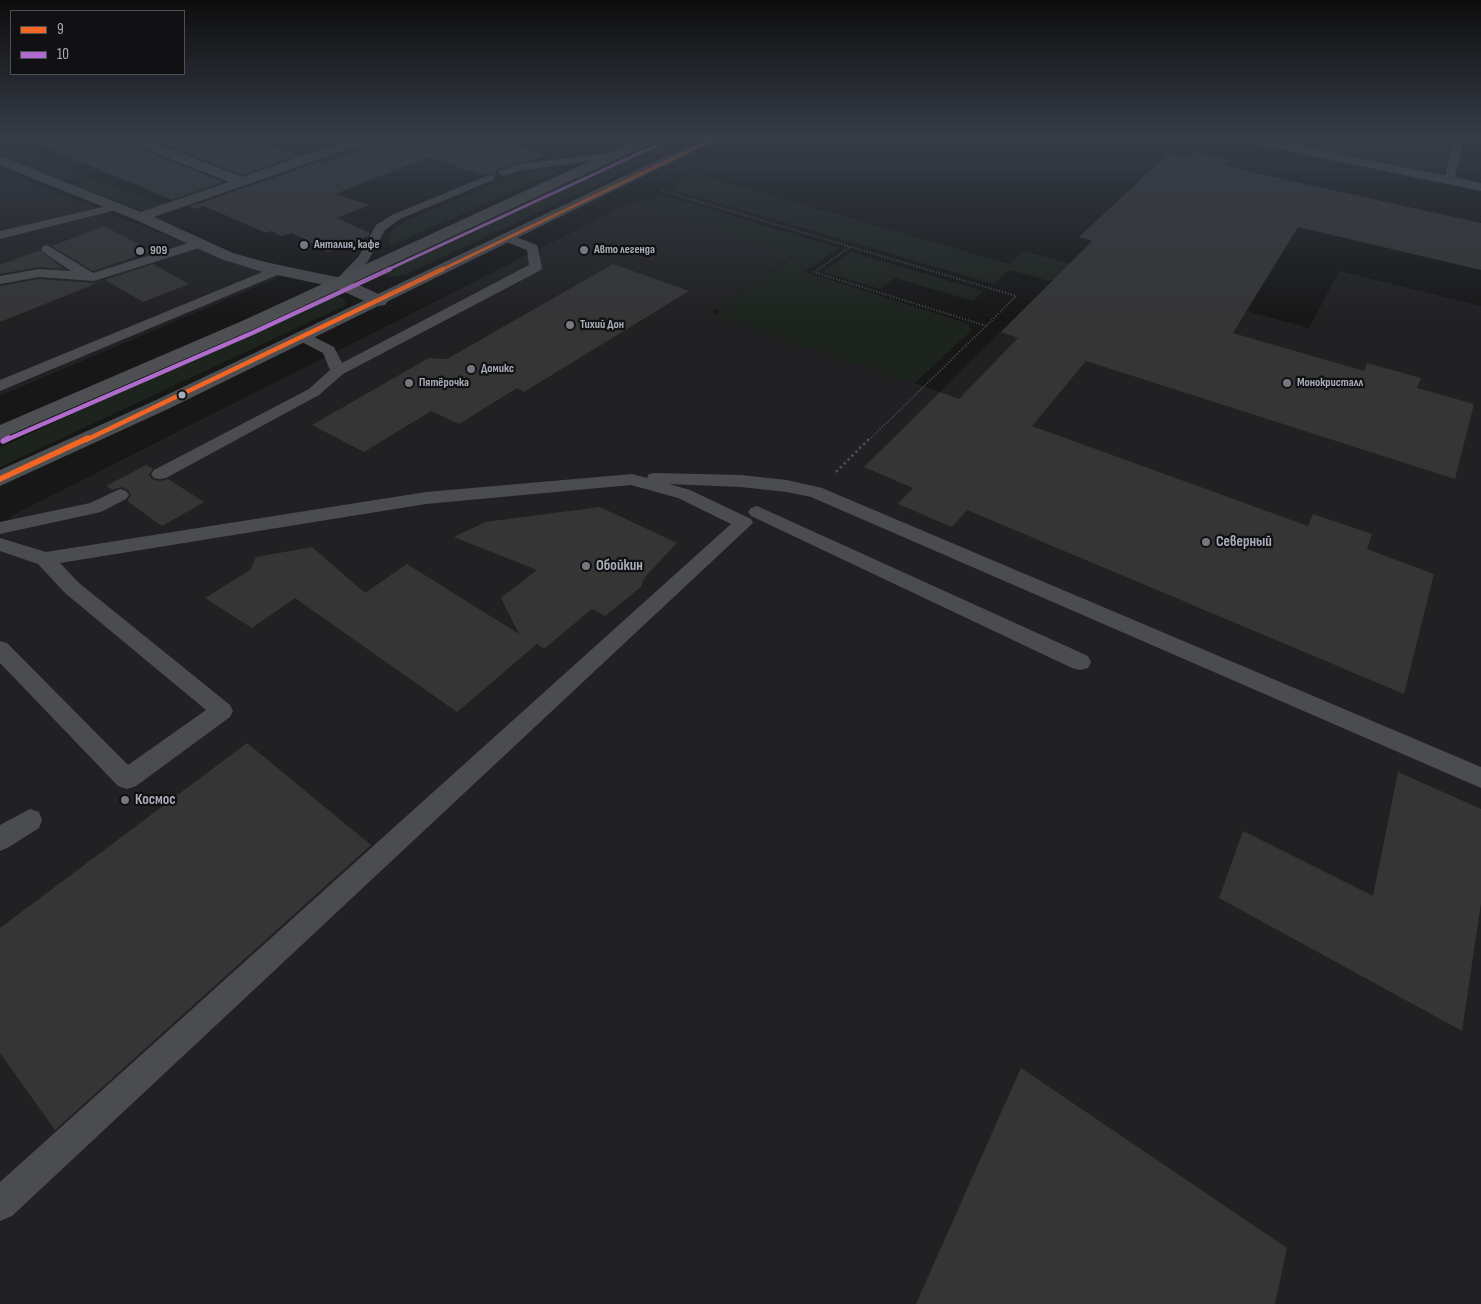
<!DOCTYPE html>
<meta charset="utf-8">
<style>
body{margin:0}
#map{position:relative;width:1481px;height:1304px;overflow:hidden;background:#171717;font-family:"Sofia Sans Condensed",sans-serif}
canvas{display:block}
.legend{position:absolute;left:10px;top:10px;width:175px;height:65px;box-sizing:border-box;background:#111113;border:1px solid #4d4f55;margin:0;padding:6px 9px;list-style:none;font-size:15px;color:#a8adb8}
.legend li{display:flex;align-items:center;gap:10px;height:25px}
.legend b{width:25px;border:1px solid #4d4f55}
</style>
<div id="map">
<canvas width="1481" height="1304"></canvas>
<ul class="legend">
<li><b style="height:6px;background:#f26522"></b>9</li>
<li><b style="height:6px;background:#b06ccc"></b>10</li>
</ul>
</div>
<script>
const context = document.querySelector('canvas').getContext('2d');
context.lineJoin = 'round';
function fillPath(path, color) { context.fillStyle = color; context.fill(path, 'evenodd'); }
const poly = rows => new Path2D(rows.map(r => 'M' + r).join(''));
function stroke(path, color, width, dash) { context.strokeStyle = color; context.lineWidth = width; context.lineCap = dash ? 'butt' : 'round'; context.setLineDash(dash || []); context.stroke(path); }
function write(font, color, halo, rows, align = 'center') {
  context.font = font + ' "Sofia Sans Condensed",sans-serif'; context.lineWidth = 4.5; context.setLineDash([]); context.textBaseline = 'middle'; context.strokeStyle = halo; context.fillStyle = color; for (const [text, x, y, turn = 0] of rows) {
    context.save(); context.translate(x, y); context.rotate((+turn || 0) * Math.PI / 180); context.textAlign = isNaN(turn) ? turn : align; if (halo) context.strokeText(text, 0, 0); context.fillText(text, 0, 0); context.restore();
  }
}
fillPath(poly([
 [1264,138,1451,138,1444,174],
 [9,174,222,257,284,275,0,396,0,176],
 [630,203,795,254,712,312,940,392,1070,263,1309,328,1339,271,1481,306,1481,1304,0,1304,0,526,15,514]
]), '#212123');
fillPath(poly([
 [666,138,696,138,405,275,391,277,381,273,384,267],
 [0,142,84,176,62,182,0,155],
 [565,168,390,246,389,236,393,229,405,221,506,178,544,169],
 [693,173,1009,264,1023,251,1078,266,1061,283,1051,280,1049,281,1009,270,994,284,673,190,680,186,672,183],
 [92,178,166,205,146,212,73,184],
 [662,195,839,248,805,272,969,324,971,331,916,382,904,381,720,317,717,308,795,255,632,204,644,198,652,200],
 [850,252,984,291,973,301,895,278,880,289,823,272],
 [337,296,346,300,344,306,0,467,0,448,324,297]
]), '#1d241e');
fillPath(poly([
 [24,138,123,138,125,143,224,182,172,200],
 [149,138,250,138,299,155,242,175],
 [389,138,490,138,545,155,531,161,498,169,496,172,498,175,495,176,489,173,483,175,428,157,335,194,369,205,337,218,370,233,368,236,328,252,292,233,281,236,271,231,266,233,204,206,196,209,189,207,318,162,323,163,388,140],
 [1193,152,1230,160,1224,166,1481,223,1481,270,1298,227,1233,333,1364,371,1367,363,1421,378,1417,388,1474,404,1455,479,1086,361,1032,426,1308,526,1313,514,1372,534,1367,549,1434,574,1404,694,967,510,952,527,898,504,913,488,864,467,940,392,959,399,1018,338,1001,332,1092,241,1079,237,1168,154,1186,158],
 [104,226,152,251,93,271,52,246],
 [40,250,64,269,39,267,0,274,0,265],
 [153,264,189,284,143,302,105,280,0,322,0,286,39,279,95,283],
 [613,264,689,291,524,392,517,388,459,424,431,411,364,452,312,425,429,358,447,359],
 [146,465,153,469,149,474,152,479,160,481,168,479,204,502,162,526,127,501,131,495,128,490,121,487,113,490,106,486],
 [600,507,677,543,644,578,641,587,605,616,592,609,544,649,537,644,457,712,295,598,252,628,205,598,250,570,256,557,312,547,365,593,407,564,519,634,501,598,537,570,454,537,485,522],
 [247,743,371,845,55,1130,0,1053,0,928],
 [1398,772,1481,809,1481,903,1462,1031,1219,898,1243,831,1373,896],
 [1021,1068,1287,1248,1275,1304,916,1304]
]), '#353536');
stroke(poly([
 [739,146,755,138],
 [660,190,1016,296,986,326,814,272,850,247],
 [869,440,986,326]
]), '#4d4e52', 2, [1, 2]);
stroke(poly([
 [836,472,870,438]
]), '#4d4e52', 2.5, [2.5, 3]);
fillPath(poly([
 [1454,138,1464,138,1454,180,1449,183,1444,180,1454,138],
 [615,152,620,155,619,157,523,170,503,176,498,173,499,171,521,164,615,152],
 [489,175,493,176,494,178,493,180,400,219,385,230,368,261,345,286,335,286,333,283,359,256,376,225,392,215,489,175],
 [116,204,122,207,120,209,0,239,0,231,116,204],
 [508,234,537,245,542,267,541,270,343,374,319,395,166,478,160,479,154,478,151,474,154,470,309,389,330,370,323,353,298,340,296,337,298,334,308,334,334,347,342,363,529,265,527,250,504,241,502,238,508,234],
 [198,240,202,241,204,244,202,247,94,281,39,277,0,284,0,276,39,269,71,271,43,252,41,249,43,246,47,245,93,273,198,240],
 [277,266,282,267,283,270,282,273,0,391,0,380,277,266],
 [655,473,741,475,787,480,822,488,1481,767,1481,788,811,497,787,492,741,487,669,484,690,490,751,519,753,523,12,1216,0,1221,0,1182,731,524,678,498,631,485,426,504,60,563,79,583,230,705,233,711,230,717,136,786,127,789,118,786,0,663,0,641,7,643,128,765,206,710,65,593,38,564,0,551,0,538,46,552,426,492,632,474,647,478,649,474,655,473],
 [120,489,126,491,129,495,126,499,101,512,0,534,0,522,90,503,120,489],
 [757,506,1088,656,1091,662,1088,668,1080,670,1072,668,751,516,748,512,751,508,757,506],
 [30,809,39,812,42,820,39,828,9,847,0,851,0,825,30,809]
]), '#4b4c50');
fillPath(poly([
 [125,138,143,138,242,177,354,138,373,138,372,141,154,217,233,253,265,262,346,279,385,297,388,301,385,305,379,306,373,305,334,287,263,272,221,259,136,220,0,165,0,156,141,212,229,182,126,141,125,138],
 [1238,138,1264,138,1481,183,1481,191,1244,142,1238,138]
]), '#4b4c50');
fillPath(poly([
 [640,138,657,138,656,141,254,329,0,439,0,425,242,321,640,138],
 [704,138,721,138,168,409,0,486,0,470,154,401,704,138]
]), '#4d4f52');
stroke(poly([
 [441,270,715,138]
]), '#f26522', 3);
stroke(poly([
 [86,440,443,269]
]), '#f26522', 4.5);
stroke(poly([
 [0,479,88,438]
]), '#f26522', 5.5);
stroke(poly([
 [387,270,655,146]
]), '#b06ccc', 3);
stroke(poly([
 [6,440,252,333,390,269]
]), '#b06ccc', 4.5);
stroke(poly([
 [3,441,9,438]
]), '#b06ccc', 5.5);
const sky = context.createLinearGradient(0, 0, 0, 321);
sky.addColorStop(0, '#0d0d0d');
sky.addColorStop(0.43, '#363c47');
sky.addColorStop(1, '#363c4700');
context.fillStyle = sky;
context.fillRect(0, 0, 1481, 321);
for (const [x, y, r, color] of [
 [304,245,5,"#757880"],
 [584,250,5,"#757880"],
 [140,251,5,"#757880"],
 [570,325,5,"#757880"],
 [471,369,5,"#757880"],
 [409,383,5,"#757880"],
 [1287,383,5,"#757880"],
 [182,395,4.5,"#a8adb8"],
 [1206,542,5,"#757880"],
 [586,566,5,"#757880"],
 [125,800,5,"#757880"]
]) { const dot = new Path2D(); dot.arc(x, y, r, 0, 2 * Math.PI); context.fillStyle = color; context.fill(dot); stroke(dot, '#111113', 2); }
write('bold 12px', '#a8adb8', '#111113', [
 ["Анталия, кафе",314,245],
 ["Авто легенда",594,250],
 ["909",150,251],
 ["Тихий Дон",580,325],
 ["Домикс",481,369],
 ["Пятёрочка",419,383],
 ["Монокристалл",1297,383]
], 'left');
write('bold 15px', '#a8adb8', '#111113', [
 ["Северный",1216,542],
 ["Обойкин",596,566],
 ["Космос",135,800]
], 'left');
</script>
